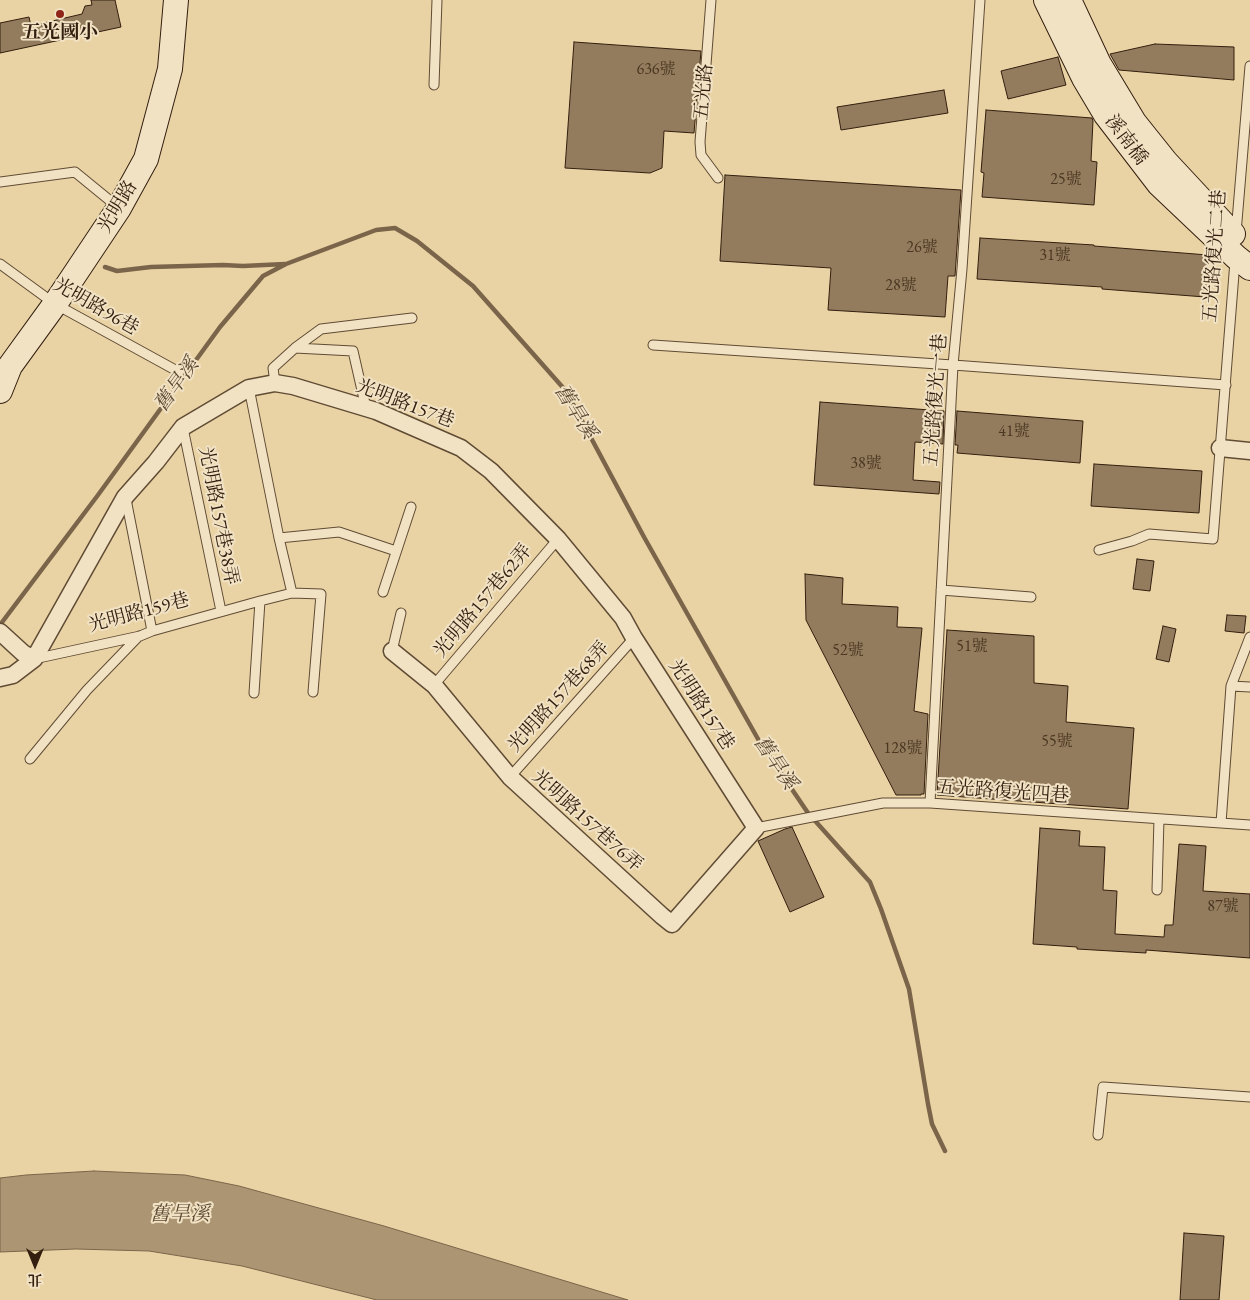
<!DOCTYPE html>
<meta charset="utf-8">
<style>
body{margin:0}
#map{position:relative;width:1250px;height:1300px;overflow:hidden;background:#e9d3a5;font-family:"EB Garamond","Noto Serif TC",serif}
canvas{display:block}
.north{position:absolute;left:10px;top:1240px;width:50px;height:50px;-webkit-text-stroke:4px #f1e2c4;paint-order:stroke;rotate:180deg;font-size:14px;font-weight:700;line-height:20px;text-align:center;color:#331e0f}
.north::after{content:'';display:block;margin:auto;width:18px;height:22px;background:#331e0f;clip-path:polygon(50% 0,100% 100%,50% 72%,0 100%)}
</style>
<div id="map">
<canvas width="1250" height="1300"></canvas>
<div class="north">北</div>
</div>
<script>
const context = document.querySelector('canvas').getContext('2d');
context.lineJoin = 'round';
function fillPath(path, color) { context.fillStyle = color; context.fill(path, 'evenodd'); }
const poly = rows => new Path2D(rows.map(r => 'M' + r).join(''));
function stroke(path, color, width, dash) { context.strokeStyle = color; context.lineWidth = width; context.lineCap = dash ? 'butt' : 'round'; context.setLineDash(dash || []); context.stroke(path); }
function write(font, color, halo, rows, align = 'center') {
  context.font = font + ' "EB Garamond","Noto Serif TC",serif'; context.lineWidth = 4; context.setLineDash([]); context.textBaseline = 'middle'; context.strokeStyle = halo; context.fillStyle = color; for (const [text, x, y, turn = 0] of rows) {
    context.save(); context.translate(x, y); context.rotate((+turn || 0) * Math.PI / 180); context.textAlign = isNaN(turn) ? turn : align; if (halo) context.strokeText(text, 0, 0); context.fillText(text, 0, 0); context.restore();
  }
}
const water = poly([
 [94,1171,185,1175,239,1186,384,1226,628,1300,377,1300,242,1266,149,1251,76,1249,0,1252,0,1178,26,1175,94,1171]
]);
fillPath(water, '#ab9572');
stroke(water, '#7b654a', 1);
stroke(poly([
 [105,267,117,271,151,267,223,265,243,266,285,264],
 [0,625,98,495,220,327,263,276,286,264,376,230,395,228,417,241,473,286,566,391,644,537,758,739,808,813,870,882,881,909,909,989,928,1104,932,1124,945,1151]
]), '#7b654a', 4.5);
const building = poly([
 [91,0,115,0,121,27,0,53,0,23,29,17,31,26,82,14,85,6,92,5,91,0],
 [574,42,701,51,694,133,664,131,662,168,650,173,565,168,574,42],
 [1155,44,1234,47,1234,80,1119,70,1110,54,1155,44],
 [1058,57,1066,85,1008,99,1001,71,1058,57],
 [944,90,948,113,841,130,837,107,944,90],
 [986,110,1092,118,1093,121,1091,161,1097,162,1094,205,982,197,984,173,981,172,986,110],
 [725,175,961,190,955,276,948,276,945,317,828,310,831,268,720,261,725,175],
 [980,238,1094,245,1094,246,1208,255,1205,297,1102,289,1102,287,977,279,980,238],
 [820,402,944,411,943,444,915,442,913,480,940,482,939,494,814,485,820,402],
 [957,411,1083,421,1080,463,957,453,958,445,955,445,957,411],
 [1094,464,1202,471,1199,513,1091,506,1094,464],
 [1137,559,1154,561,1150,591,1133,589,1137,559],
 [805,574,843,578,842,604,898,607,897,627,922,628,914,711,928,714,924,794,921,794,921,795,896,795,806,620,805,574],
 [1227,615,1246,616,1244,633,1225,631,1227,615],
 [1163,626,1176,629,1169,662,1156,659,1163,626],
 [947,630,1034,636,1034,683,1068,686,1066,722,1134,728,1128,809,937,795,947,630],
 [792,827,824,897,790,912,758,841,785,829,792,827],
 [1040,828,1080,831,1079,846,1105,847,1103,890,1117,891,1115,934,1164,937,1165,925,1173,925,1179,844,1206,846,1203,891,1250,894,1250,958,1146,950,1146,953,1077,949,1077,947,1033,944,1040,828],
 [1184,1233,1224,1236,1219,1300,1180,1300,1184,1233]
]);
fillPath(building, '#927c5d');
stroke(building, '#331e0f', 1);
const lane = poly([
 [711,0,700,142,701,155,718,178],
 [434,85,437,0],
 [0,182,75,172,119,208],
 [1236,233,1250,66],
 [0,264,55,304,179,372],
 [653,345,953,365,1226,385],
 [295,348,353,351,366,408],
 [275,383,273,368,295,348,321,329,412,318],
 [249,388,279,538,292,593],
 [183,428,221,611],
 [126,499,152,631],
 [279,538,339,532,396,551],
 [1099,550,1132,541,1149,534,1213,539,1235,261],
 [941,590,1031,597],
 [383,592,411,507],
 [392,651,401,613],
 [34,659,140,636,152,631,260,601,292,593,321,594,313,692],
 [434,685,558,539],
 [1231,686,1250,687],
 [254,693,260,601],
 [30,759,87,690,139,636],
 [510,777,634,638],
 [930,803,953,365,962,269,980,0],
 [1221,823,1231,686,1250,637],
 [756,828,883,803,930,803,1250,825],
 [1157,890,1159,819],
 [1098,1135,1103,1087,1250,1097]
]);
const street = poly([
 [1220,448,1250,451],
 [0,632,23,653,34,659],
 [0,678,13,675,34,659,125,497,156,462,183,427,249,388,275,383,293,386,376,411,461,448,491,471,558,539,623,618,634,638,756,828,672,924,662,916,510,777,434,685,392,651]
]);
const secondary = poly([
 [1046,0,1084,78,1106,115,1159,184,1236,257,1250,268],
 [1069,0,1099,64,1134,122,1166,162,1233,234],
 [0,391,10,366,55,304,119,208,146,159,170,69,176,0]
]);
stroke(lane, '#604b34', 11);
stroke(street, '#604b34', 19);
stroke(secondary, '#331e0f', 26);
stroke(lane, '#f1e2c4', 9);
stroke(street, '#f1e2c4', 16);
stroke(secondary, '#f1e2c4', 24);
for (const [x, y, r, color] of [
 [60,14,5,"#8f2418"]
]) { const dot = new Path2D(); dot.arc(x, y, r, 0, 2 * Math.PI); context.fillStyle = color; context.fill(dot); stroke(dot, '#f1e2c4', 2); }
write('16px', '#4b3622', null, [
 ["636號",656,70],
 ["25號",1066,180],
 ["26號",922,248],
 ["31號",1055,256],
 ["28號",901,286],
 ["41號",1014,432],
 ["38號",866,464],
 ["51號",972,647],
 ["52號",848,651],
 ["55號",1057,742],
 ["128號",903,749],
 ["87號",1223,907]
]);
write('bold 19px', '#331e0f', '#f1e2c4', [
 ["五光國小",60,33]
]);
write('19px', '#331e0f', '#f1e2c4', [
 ["五光路",704,92,-85],
 ["溪南橋",1126,140,53],
 ["光明路",118,207,-59],
 ["五光路復光二巷",1215,256,-86],
 ["光明路96巷",96,307,30],
 ["五光路復光一巷",936,400,-86],
 ["光明路157巷",405,404,21],
 ["光明路157巷38弄",218,516,79],
 ["光明路157巷62弄",483,601,-50],
 ["光明路159巷",139,613,-15],
 ["光明路157巷68弄",559,697,-48],
 ["光明路157巷",701,705,57],
 ["五光路復光四巷",1003,792,4],
 ["光明路157巷76弄",587,821,42]
]);
write('italic 20px', '#5d4832', '#f1e2c4', [
 ["舊旱溪",177,385,-54],
 ["舊旱溪",575,412,58],
 ["舊旱溪",775,763,56],
 ["舊旱溪",180,1215]
]);
</script>
